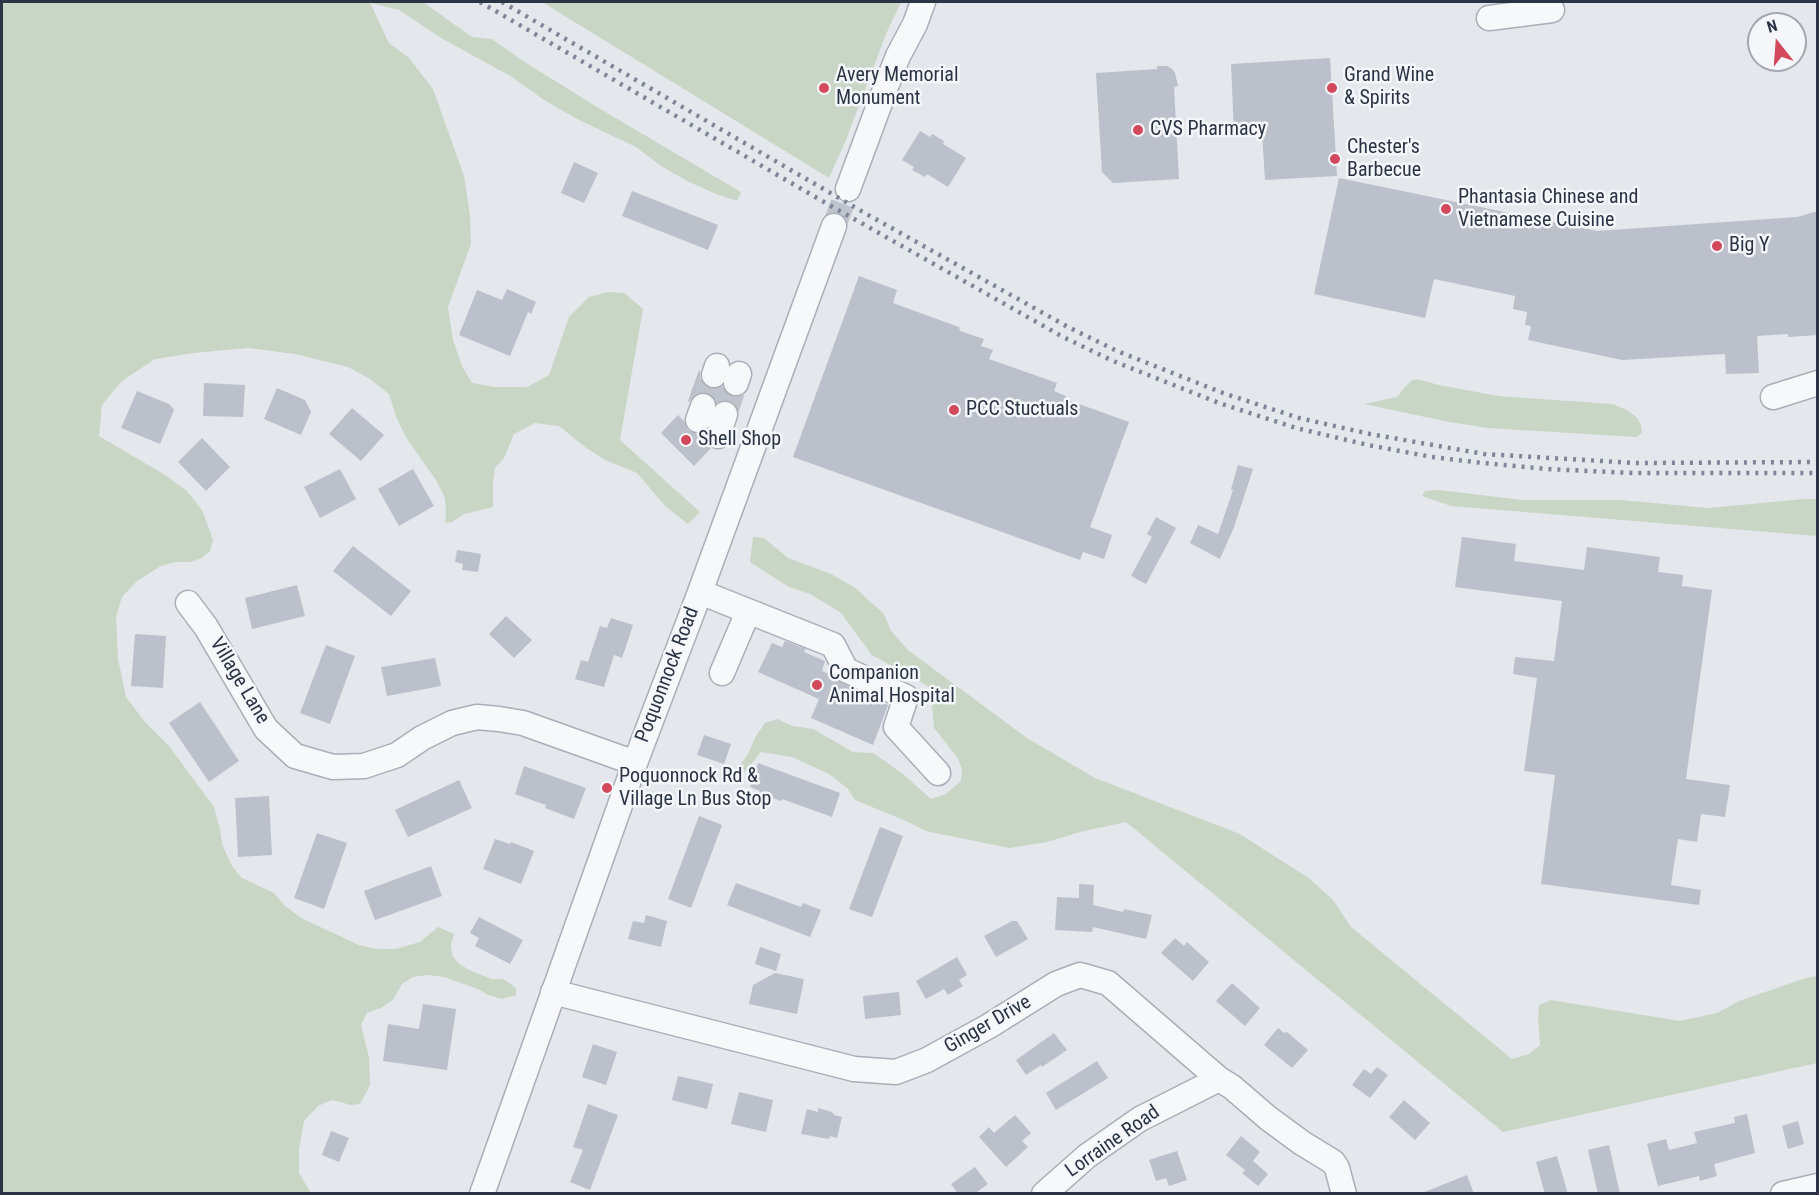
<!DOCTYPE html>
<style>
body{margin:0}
#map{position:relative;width:1819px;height:1195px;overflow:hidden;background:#e4e7ec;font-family:"Roboto Condensed",sans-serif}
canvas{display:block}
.frame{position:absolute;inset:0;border:3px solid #2b3445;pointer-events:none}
.north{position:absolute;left:1747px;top:12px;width:60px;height:60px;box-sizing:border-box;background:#f4f6f9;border:2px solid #a4a8b1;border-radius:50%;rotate:343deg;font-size:16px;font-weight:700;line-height:24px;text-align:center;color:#2b3445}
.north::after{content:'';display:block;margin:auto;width:21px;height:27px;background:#d1495b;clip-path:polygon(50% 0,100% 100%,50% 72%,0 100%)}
</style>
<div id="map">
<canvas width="1819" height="1195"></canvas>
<div class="frame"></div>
<div class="north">N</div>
</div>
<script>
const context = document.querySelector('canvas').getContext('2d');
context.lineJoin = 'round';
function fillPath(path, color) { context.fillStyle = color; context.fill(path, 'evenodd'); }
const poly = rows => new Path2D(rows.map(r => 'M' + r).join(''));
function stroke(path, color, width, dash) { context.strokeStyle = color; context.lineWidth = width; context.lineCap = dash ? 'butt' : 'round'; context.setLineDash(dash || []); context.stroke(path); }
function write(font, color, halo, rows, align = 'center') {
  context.font = font + ' "Roboto Condensed",sans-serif'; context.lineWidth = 5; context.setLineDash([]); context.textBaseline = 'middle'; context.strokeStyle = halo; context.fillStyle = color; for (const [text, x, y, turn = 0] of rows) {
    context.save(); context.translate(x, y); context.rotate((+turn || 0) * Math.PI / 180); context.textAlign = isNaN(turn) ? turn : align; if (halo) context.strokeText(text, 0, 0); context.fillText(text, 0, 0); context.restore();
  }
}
fillPath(poly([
 [2,2,423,2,472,37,492,39,523,61,602,110,741,192,737,201,716,194,687,181,661,166,636,147,579,120,544,100,512,77,441,38,399,10,370,3,389,43,409,58,433,89,464,176,470,216,471,244,448,307,453,340,462,366,472,383,495,387,527,387,549,375,569,317,589,297,608,292,624,293,643,309,620,440,700,512,688,524,665,506,637,473,605,460,585,447,559,426,535,423,514,434,504,458,495,468,493,482,493,507,464,514,452,522,445,523,446,512,445,498,436,480,407,439,397,419,389,394,370,379,348,367,295,354,248,348,194,353,155,359,122,381,102,405,99,436,165,475,187,491,202,510,211,534,213,541,210,551,202,558,190,562,175,562,159,567,136,582,122,597,116,617,118,659,126,697,145,722,169,746,214,807,220,829,222,844,232,866,242,878,274,893,284,905,301,918,359,945,377,949,395,949,420,942,438,927,454,934,451,944,452,955,458,963,471,971,492,979,503,979,516,988,516,995,502,999,488,995,478,989,444,977,428,975,413,977,402,984,393,1000,381,1008,367,1013,361,1025,369,1058,370,1085,360,1104,351,1105,332,1100,318,1106,304,1121,299,1149,299,1173,311,1193,2,1193],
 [542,2,705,2,709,3,719,2,901,2,886,34,846,140,829,178],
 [1417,379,1439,385,1498,396,1612,404,1627,410,1637,418,1641,425,1642,433,1636,437,1488,428,1449,422,1364,404,1397,397,1405,387,1411,381],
 [1439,490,1522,500,1621,500,1708,508,1804,499,1817,499,1817,536,1451,506,1422,496,1425,491],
 [753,537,764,538,788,558,831,574,854,587,884,614,891,631,908,650,1027,738,1095,778,1240,834,1310,879,1333,900,1351,927,1512,1059,1529,1054,1540,1045,1538,1018,1539,1005,1551,1000,1680,1021,1717,1013,1739,1001,1806,978,1817,976,1817,1063,1503,1132,1126,822,1084,831,1047,842,1009,848,926,831,906,821,855,800,848,789,829,774,792,757,761,752,741,776,738,772,738,768,748,754,756,736,765,723,777,719,792,726,813,729,853,752,873,753,903,774,931,799,946,794,961,781,962,769,957,757,934,728,932,705,933,689,872,655,840,612,810,594,789,587,750,562]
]), '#c9d6c5');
fillPath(poly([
 [1330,58,1337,176,1265,180,1262,132,1234,134,1231,64],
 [1157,66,1167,66,1172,69,1175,73,1178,86,1174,87,1179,179,1113,183,1102,172,1096,73,1157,69],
 [920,131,930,137,932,134,944,141,943,144,966,158,948,187,927,174,925,177,912,170,914,167,902,160],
 [574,162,598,173,584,203,561,193],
 [1339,178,1597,231,1797,217,1818,211,1818,335,1788,337,1788,334,1757,336,1759,373,1726,374,1725,354,1622,360,1528,340,1531,326,1525,325,1527,312,1513,309,1515,296,1434,279,1425,318,1314,294],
 [632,191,718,225,708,250,622,216],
 [859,276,897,290,893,303,959,327,960,331,984,339,981,346,993,350,989,359,1057,383,1054,391,1066,396,1065,399,1129,422,1090,527,1112,535,1104,559,1083,552,1080,560,793,457],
 [507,289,536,302,531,314,528,312,510,356,459,335,477,290,502,300],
 [699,370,700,371,700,378,704,385,710,389,716,389,722,386,726,393,731,396,737,397,734,404,729,400,723,400,717,403,713,396,708,393,701,392,694,395,689,402,688,401],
 [204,383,245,385,243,417,203,416],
 [277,388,305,400,311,412,301,435,264,419],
 [137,391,169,404,174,410,160,444,121,428],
 [352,408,384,435,361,461,329,434],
 [678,415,684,421,688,430,697,434,711,448,694,466,661,433],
 [202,438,230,467,206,491,178,462],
 [1238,465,1253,469,1234,527,1220,559,1190,543,1198,525,1218,534,1233,490,1231,489],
 [340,469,356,499,320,518,304,487],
 [413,469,434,506,399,526,378,489],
 [1156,517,1176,528,1146,584,1131,576,1152,537,1147,534],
 [1462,537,1516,544,1514,561,1584,570,1587,547,1660,557,1658,572,1683,575,1682,586,1712,590,1686,779,1730,785,1725,817,1701,814,1697,842,1678,839,1671,885,1701,890,1699,905,1541,884,1555,775,1524,771,1537,678,1513,674,1515,657,1554,661,1562,601,1455,587],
 [353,546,411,591,391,616,333,571],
 [457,550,481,554,478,572,462,570,463,564,455,562],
 [297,585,305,616,252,629,245,598],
 [506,616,532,640,514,658,489,634],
 [611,618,633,625,622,658,614,655,604,687,575,679,581,660,588,662,600,626,607,628],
 [135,634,166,636,163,688,131,686],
 [785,641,806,649,804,652,825,661,822,671,831,675,830,677,888,705,873,745,811,718,819,699,758,672,772,643,782,647],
 [326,645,355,656,330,724,300,713],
 [435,658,441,686,387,696,381,667],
 [200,702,239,761,209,782,169,723],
 [704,735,731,744,724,764,697,755],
 [758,763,840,793,832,817,782,799,781,801,759,793,760,791,750,787],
 [524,766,586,788,574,819,545,808,546,805,515,794],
 [459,780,472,808,408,837,395,810],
 [269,796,272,855,238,857,235,798],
 [699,816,722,825,691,908,668,899],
 [880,827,903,836,872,917,849,909],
 [317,833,347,843,324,909,294,898],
 [495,839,510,844,511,842,534,851,521,884,483,869],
 [431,866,442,896,375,920,364,891],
 [736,883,801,907,803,903,821,910,810,937,727,905],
 [1079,884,1094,885,1093,905,1123,912,1124,909,1152,915,1146,939,1093,927,1092,932,1055,930,1057,897,1079,898],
 [646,915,667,921,661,947,628,939,633,921,644,923],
 [479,917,523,940,510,964,475,946,479,938,470,933],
 [1012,921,1017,921,1028,939,996,957,984,936],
 [1175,938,1184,946,1187,942,1209,962,1193,981,1161,953],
 [760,947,781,954,776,971,755,964],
 [957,957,967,975,959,980,963,986,948,995,944,989,926,999,916,981],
 [775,973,804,979,797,1014,749,1004,753,985],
 [1232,983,1260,1008,1245,1026,1216,1001],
 [899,992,901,1015,865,1019,863,996],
 [423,1004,456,1009,447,1070,383,1061,388,1024,419,1029],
 [1278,1028,1284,1033,1287,1032,1308,1050,1292,1068,1264,1045],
 [1054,1033,1067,1050,1042,1067,1041,1065,1026,1075,1016,1060],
 [593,1044,617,1052,606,1085,582,1077],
 [1097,1061,1108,1078,1056,1110,1046,1093],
 [1377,1067,1388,1075,1370,1098,1352,1085,1364,1069,1371,1074],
 [678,1076,713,1084,707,1109,672,1100],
 [739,1092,773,1100,766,1132,731,1124],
 [1404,1100,1430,1123,1415,1140,1389,1117],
 [588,1104,618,1115,590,1190,570,1182,583,1150,573,1147],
 [818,1108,832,1112,834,1115,842,1117,837,1138,830,1136,829,1139,801,1134,807,1109,818,1112],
 [1747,1114,1755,1153,1714,1164,1717,1176,1700,1181,1699,1176,1658,1186,1647,1144,1666,1139,1669,1150,1697,1143,1694,1132,1735,1123,1734,1117],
 [1015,1115,1031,1133,1022,1141,1028,1147,1006,1167,979,1137,989,1127,994,1133],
 [1798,1121,1804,1144,1788,1149,1782,1126],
 [331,1131,349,1138,339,1162,322,1155],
 [1241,1136,1260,1152,1253,1161,1268,1174,1258,1186,1242,1173,1245,1170,1226,1155],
 [1609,1145,1620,1194,1598,1194,1588,1150],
 [1177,1151,1187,1180,1169,1186,1166,1178,1156,1181,1149,1160],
 [1557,1156,1568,1194,1545,1194,1536,1162],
 [975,1167,988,1184,974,1194,958,1194,951,1184],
 [1467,1175,1474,1194,1422,1194,1422,1193]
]), '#bbc0ca');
stroke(poly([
 [834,226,848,189],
 [703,406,714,375],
 [725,414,736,383]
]), '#bfc3cb', 24, [24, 12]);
const minor = poly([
 [1489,18,1552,10],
 [848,189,887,84,898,56,915,24,923,2],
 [714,375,717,366],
 [736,383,739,374],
 [1773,397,1818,383],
 [698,420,703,406],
 [718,436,725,414],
 [700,592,833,645,846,670,906,697,896,727,938,773],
 [188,603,206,627,266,729,295,756,333,767,364,766,397,755,422,738,452,723,477,717,499,719,523,723,635,763],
 [722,673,748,612],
 [553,992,854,1069,896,1072,927,1060,989,1026,1056,984,1080,975,1108,983,1219,1079,1232,1087,1268,1118,1302,1143,1333,1162,1337,1168,1344,1194],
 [482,1194,635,763,700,592,834,226],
 [1044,1194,1087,1156,1140,1119,1219,1079],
 [1783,1194,1818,1186]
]);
stroke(minor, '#a9aeb7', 27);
stroke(minor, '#f7f8fa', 24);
stroke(poly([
 [480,2,817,198,1063,337,1113,361,1219,403,1296,428,1368,445,1432,457,1483,463,1547,469,1633,473,1818,473],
 [502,2,863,212,1068,327,1117,351,1223,393,1299,418,1370,434,1484,454,1635,463,1818,462]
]), '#7d8696', 4.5, [3, 6]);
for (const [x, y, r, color] of [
 [824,88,6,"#d1495b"],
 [1332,88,6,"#d1495b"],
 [1138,130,6,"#d1495b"],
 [1335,159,6,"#d1495b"],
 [1446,209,6,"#d1495b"],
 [1717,246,6,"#d1495b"],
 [954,410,6,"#d1495b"],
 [686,440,6,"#d1495b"],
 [817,685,6,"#d1495b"],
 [607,788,6,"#d1495b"]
]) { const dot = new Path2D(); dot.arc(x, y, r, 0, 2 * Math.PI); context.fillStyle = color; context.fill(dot); stroke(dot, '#f4f6f9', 2); }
write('20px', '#2b3445', '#f4f6f9', [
 ["Avery Memorial",836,76],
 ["Monument",836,99],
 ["Grand Wine",1344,76],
 ["& Spirits",1344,99],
 ["CVS Pharmacy",1150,130],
 ["Chester's",1347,148],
 ["Barbecue",1347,171],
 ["Phantasia Chinese and",1458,198],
 ["Vietnamese Cuisine",1458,221],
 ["Big Y",1729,246],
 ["PCC Stuctuals",966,410],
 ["Shell Shop",698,440],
 ["Companion",829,674],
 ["Animal Hospital",829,697],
 ["Poquonnock Rd &",619,777],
 ["Village Ln Bus Stop",619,800]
], 'left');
write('20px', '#2b3445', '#f4f6f9', [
 ["Poquonnock Road",668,675,-69],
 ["Village Lane",239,681,59],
 ["Ginger Drive",988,1025,-30],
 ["Lorraine Road",1113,1142,-35]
]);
</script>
